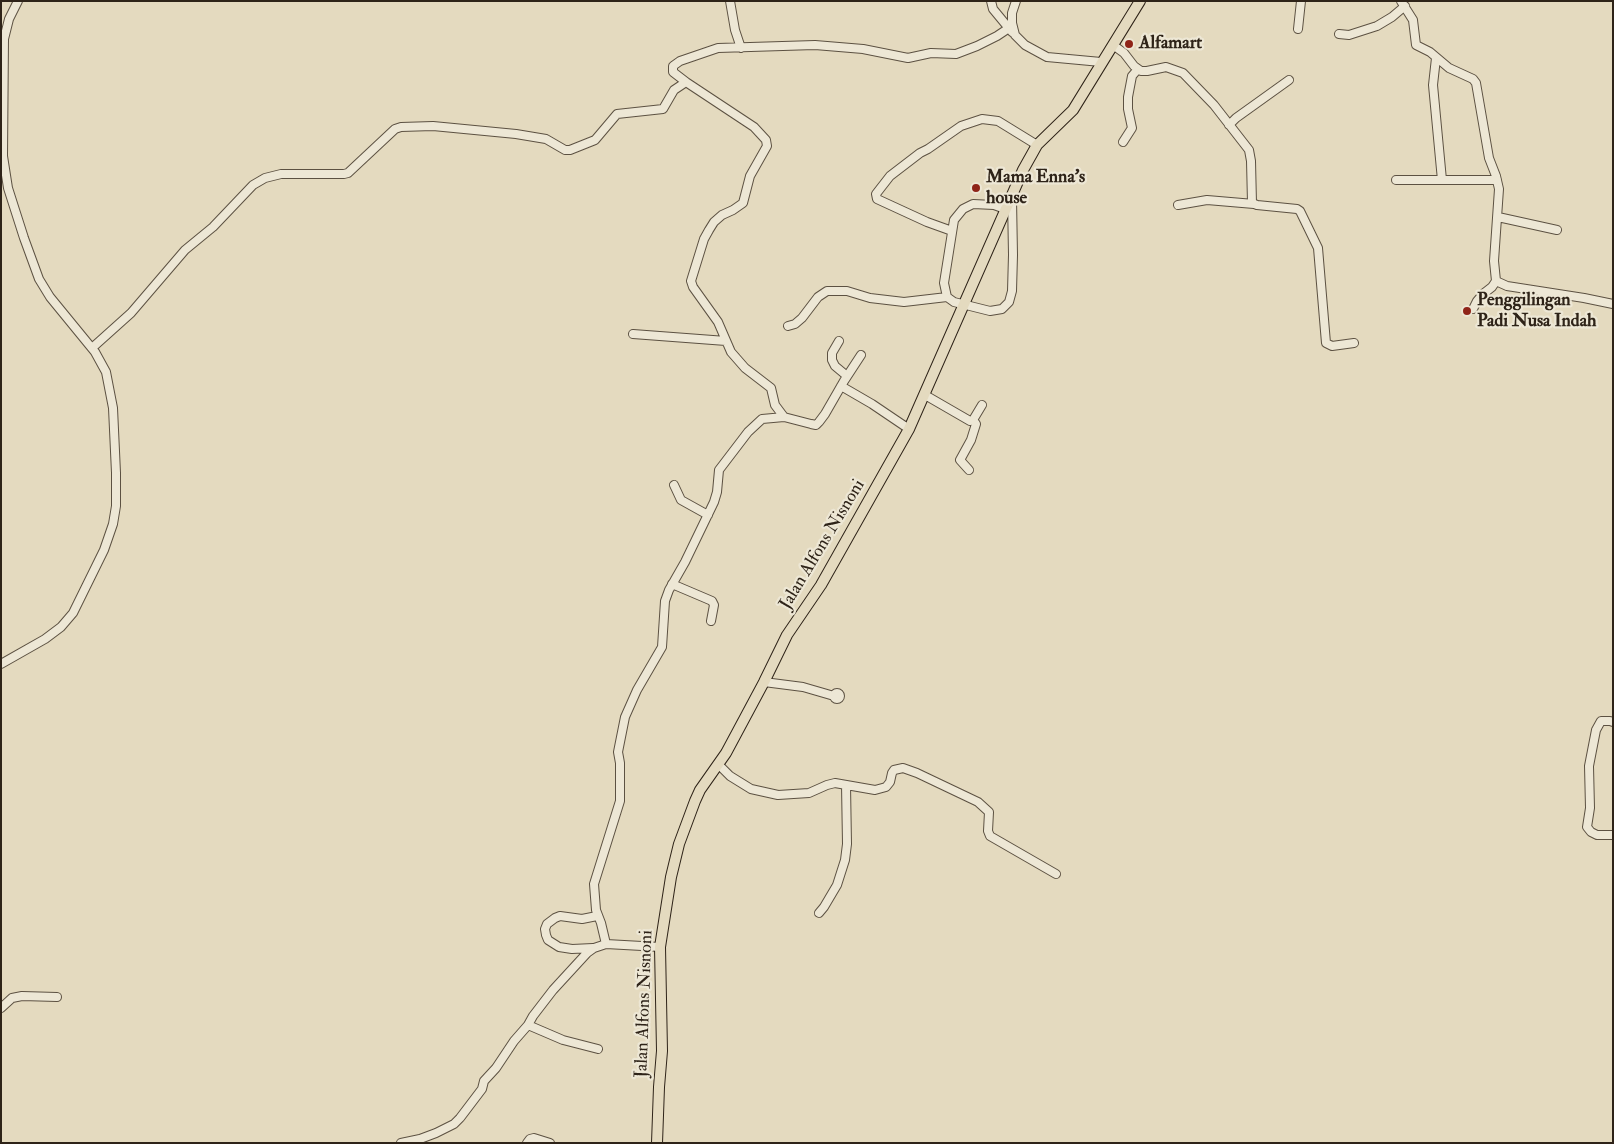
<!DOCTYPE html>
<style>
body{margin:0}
#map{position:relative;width:1614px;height:1144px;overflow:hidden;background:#e4dabf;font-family:"IM FELL Double Pica",serif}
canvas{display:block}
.frame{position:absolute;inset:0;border:2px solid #2e2318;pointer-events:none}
</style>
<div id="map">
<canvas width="1614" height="1144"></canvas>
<div class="frame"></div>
</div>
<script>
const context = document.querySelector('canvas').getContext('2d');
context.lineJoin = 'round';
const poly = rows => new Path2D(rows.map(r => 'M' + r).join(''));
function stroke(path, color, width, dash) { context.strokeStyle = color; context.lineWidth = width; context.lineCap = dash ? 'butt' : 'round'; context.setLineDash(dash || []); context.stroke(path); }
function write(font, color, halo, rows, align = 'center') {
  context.font = font + ' "IM FELL Double Pica",serif'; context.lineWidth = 4.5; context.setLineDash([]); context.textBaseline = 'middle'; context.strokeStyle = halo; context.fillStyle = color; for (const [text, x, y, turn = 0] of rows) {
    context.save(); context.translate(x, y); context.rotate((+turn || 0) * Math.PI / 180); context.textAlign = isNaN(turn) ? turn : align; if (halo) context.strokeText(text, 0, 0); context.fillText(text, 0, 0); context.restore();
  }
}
const minor = poly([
 [730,1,735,30,741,48],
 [991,1,993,9,1012,32],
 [1016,1,1012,13,1012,23,1015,35,1025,45,1047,57,1101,62],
 [1401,1,1413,20,1416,45,1430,52,1449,68,1473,79,1476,83,1489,158,1496,176,1499,189,1494,261,1496,281,1507,286,1584,298,1613,304],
 [1298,29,1301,1],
 [1339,34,1349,35,1377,26,1392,17,1405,6],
 [1113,45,1124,53,1134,66,1141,71,1147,71,1166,67,1183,73,1214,105,1249,150,1251,161,1252,203,1257,205,1297,209,1300,211,1318,248,1326,343,1332,346,1354,343],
 [1436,58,1433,85,1442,180,1497,180],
 [686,82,673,72,673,66,680,61,718,48,815,45,863,49,908,58,931,53,956,54,977,46,997,36,1009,28],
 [1229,125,1236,118,1289,80],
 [1123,142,1132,128,1128,109,1128,97,1132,76,1138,69],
 [1396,180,1442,180],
 [1178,205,1207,200,1254,204],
 [1005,209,994,205,973,204,963,209,954,220,944,283,947,297,954,302,990,311,1002,309,1009,302,1012,291,1013,255,1012,199],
 [1498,217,1557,230],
 [952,231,927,222,877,199,876,194,890,176,920,153,928,149,961,126,982,119,998,121,1037,145],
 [1473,309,1477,301,1483,294,1492,287,1496,281],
 [788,326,795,324,802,318,818,297,827,291,847,291,870,298,904,302,947,297],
 [633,334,726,341],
 [839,341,832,353,832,360,835,366,847,376],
 [92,348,131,313,185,250,213,227,253,185,265,178,281,174,344,174,348,173,395,129,401,127,433,126,516,134,546,139,565,150,570,150,595,140,617,114,663,109,674,90,686,82,754,127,766,140,767,146,750,176,743,203,733,210,722,215,714,222,709,230,704,239,691,281,693,287,718,322,731,352,745,368,771,388,775,405,784,417],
 [841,386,872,404,909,429],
 [925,395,970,421,973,420,982,405],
 [969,470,960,460,971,440,976,424,973,420],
 [674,485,681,500,708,515],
 [672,584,712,601,714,605,711,621],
 [1,664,45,639,61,627,73,613,104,550,113,524,116,506,116,473,113,408,106,372,95,352,50,297,39,279,24,238,8,188,3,156,4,39,9,19,18,1],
 [764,682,803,687,834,696],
 '834 696a3 3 0 1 1 6 0a3 3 0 1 1-6 0Z',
 [1613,722,1610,721,1601,721,1596,730,1589,766,1590,808,1587,827,1591,832,1597,835,1613,835],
 [718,764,730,776,751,789,778,795,809,793,827,785,835,783,875,790,886,787,890,782,892,773,894,770,903,768,917,773,978,802,989,812,988,831,990,836,1056,874],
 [819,913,824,907,837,885,845,860,847,844,846,785],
 [606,944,601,923,596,910,594,884,620,801,620,763,618,752,625,717,637,690,662,647,665,601,669,590,685,562,714,502,717,492,719,470,748,432,762,419,784,417,811,424,816,425,819,422,825,414,844,381,861,355],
 [593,948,572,949,559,947,548,940,546,935,545,929,547,924,555,918,560,916,582,919,597,916],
 [1,1008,12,998,22,996,57,997],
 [528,1025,563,1040,598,1049],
 [401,1143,420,1139,436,1133,454,1124,460,1118,482,1089,484,1081,496,1068,514,1041,528,1025,533,1016,553,990,587,953,594,948,606,944,660,947],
 [527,1143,530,1139,534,1138,550,1143]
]);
const major = poly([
 [657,1143,659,1087,662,1051,660,947,671,877,679,844,695,801,700,790,726,753,764,682,787,635,821,585,909,429,1023,170,1037,145,1073,110,1140,1]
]);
stroke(minor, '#5c5142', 10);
stroke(major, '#2e2318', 12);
stroke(minor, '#ede7d5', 8);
stroke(major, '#e4dabf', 10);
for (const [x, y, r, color] of [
 [1129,44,5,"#8f2418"],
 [976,188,5,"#8f2418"],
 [1467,311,5,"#8f2418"]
]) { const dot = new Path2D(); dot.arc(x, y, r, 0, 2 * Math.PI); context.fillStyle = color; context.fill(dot); stroke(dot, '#ede7d5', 2); }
write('bold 18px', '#2e2318', '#ede7d5', [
 ["Alfamart",1139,44],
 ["Mama Enna's",986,178],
 ["house",986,199],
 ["Penggilingan",1477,301],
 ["Padi Nusa Indah",1477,322]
], 'left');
write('18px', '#2e2318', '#ede7d5', [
 ["Jalan Alfons Nisnoni",823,545,-59],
 ["Jalan Alfons Nisnoni",645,1004,-88]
]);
</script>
